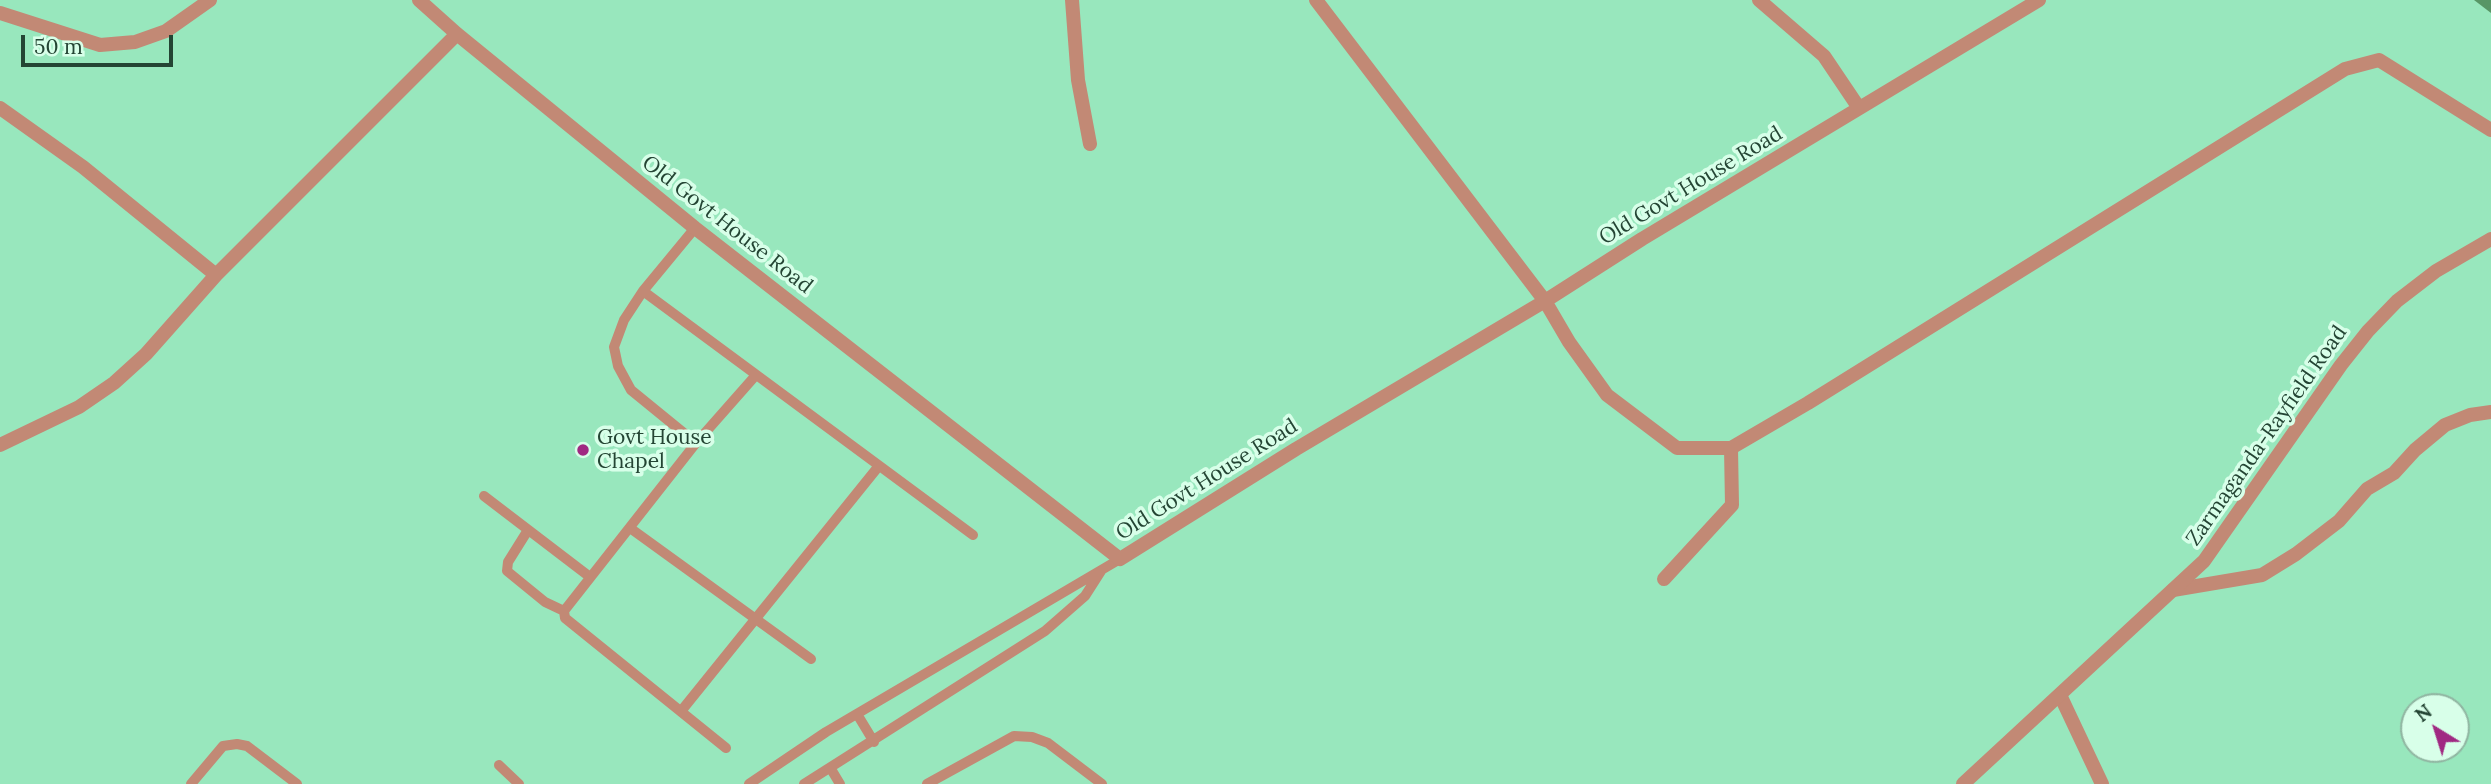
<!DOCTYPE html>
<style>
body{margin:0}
#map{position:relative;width:2491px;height:784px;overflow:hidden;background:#98e7bd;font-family:Lora,serif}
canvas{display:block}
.north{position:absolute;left:2400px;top:693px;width:70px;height:70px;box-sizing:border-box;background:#d8ffe9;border:2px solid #90b5a1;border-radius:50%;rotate:322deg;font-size:19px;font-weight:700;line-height:28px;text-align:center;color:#244534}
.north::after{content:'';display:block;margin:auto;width:24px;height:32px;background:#a02982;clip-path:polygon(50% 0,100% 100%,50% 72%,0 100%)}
.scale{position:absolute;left:21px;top:35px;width:152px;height:32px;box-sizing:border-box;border:4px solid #244534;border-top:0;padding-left:9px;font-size:21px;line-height:24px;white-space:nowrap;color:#244534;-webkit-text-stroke:5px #d8ffe9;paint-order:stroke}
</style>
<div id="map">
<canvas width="2491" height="784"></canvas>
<div class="north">N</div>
<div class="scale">50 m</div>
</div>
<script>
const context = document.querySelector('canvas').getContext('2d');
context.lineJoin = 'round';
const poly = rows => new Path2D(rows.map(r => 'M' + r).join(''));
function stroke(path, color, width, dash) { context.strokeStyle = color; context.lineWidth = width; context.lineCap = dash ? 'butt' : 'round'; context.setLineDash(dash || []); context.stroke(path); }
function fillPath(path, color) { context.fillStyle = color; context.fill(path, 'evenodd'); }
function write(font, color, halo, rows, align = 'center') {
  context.font = font + ' Lora,serif'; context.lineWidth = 7; context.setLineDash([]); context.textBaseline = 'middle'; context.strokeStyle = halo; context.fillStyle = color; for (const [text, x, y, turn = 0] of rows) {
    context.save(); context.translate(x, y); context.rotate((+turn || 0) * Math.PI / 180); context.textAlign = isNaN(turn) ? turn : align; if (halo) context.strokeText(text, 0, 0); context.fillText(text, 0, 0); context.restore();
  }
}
stroke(poly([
 [695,228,643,291,624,320,614,347,618,366,631,390,696,443],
 [643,291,973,535],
 [484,496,590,577],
 [630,528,811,659],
 [528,530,508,562,507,571,545,602,564,611],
 [682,710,878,467],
 [857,714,874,742],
 [726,748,565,618,564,611,696,443,756,375],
 [499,765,519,784],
 [831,769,840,784],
 [191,784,223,746,237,744,247,746,297,784],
 [749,784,826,732,1120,559],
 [804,784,1045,631,1085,596,1101,571],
 [927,784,1014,736,1032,737,1048,743,1102,784]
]), '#c28975', 10);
stroke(poly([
 [419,0,457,34,695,228,1120,559,1296,449,1545,301,1642,239,2039,0],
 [1072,0,1078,80,1090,144],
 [1316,0,1545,301,1569,342,1607,395,1677,448,1731,448,1808,403,2345,69,2379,60,2491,130],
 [1759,0,1824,56,1859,108],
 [0,13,100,45,135,42,166,31,210,0],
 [0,108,83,167,216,275],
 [0,445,79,407,114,383,146,354,216,275,457,34],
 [1664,579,1732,505,1731,448],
 [2173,590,2262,575,2296,554,2339,521,2367,489,2394,473,2415,450,2445,425,2470,415,2491,412],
 [2060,695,2102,784]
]), '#c28975', 14);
stroke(poly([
 [1963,784,2204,561,2341,365,2368,331,2397,301,2436,271,2491,239]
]), '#c28975', 14);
fillPath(poly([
 [2474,0,2491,0,2491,13]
]), '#589666');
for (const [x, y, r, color] of [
 [583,450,7,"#a02982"]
]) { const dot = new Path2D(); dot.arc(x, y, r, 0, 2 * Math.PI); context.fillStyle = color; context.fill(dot); stroke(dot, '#d8ffe9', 2.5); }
write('21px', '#244534', '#d8ffe9', [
 ["Old Govt House Road",1691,186,-31],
 ["Old Govt House Road",727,225,38],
 ["Zarmaganda-Rayfield Road",2267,436,-55],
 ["Old Govt House Road",1207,480,-32]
]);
write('21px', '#244534', '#d8ffe9', [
 ["Govt House",597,438],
 ["Chapel",597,462]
], 'left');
</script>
